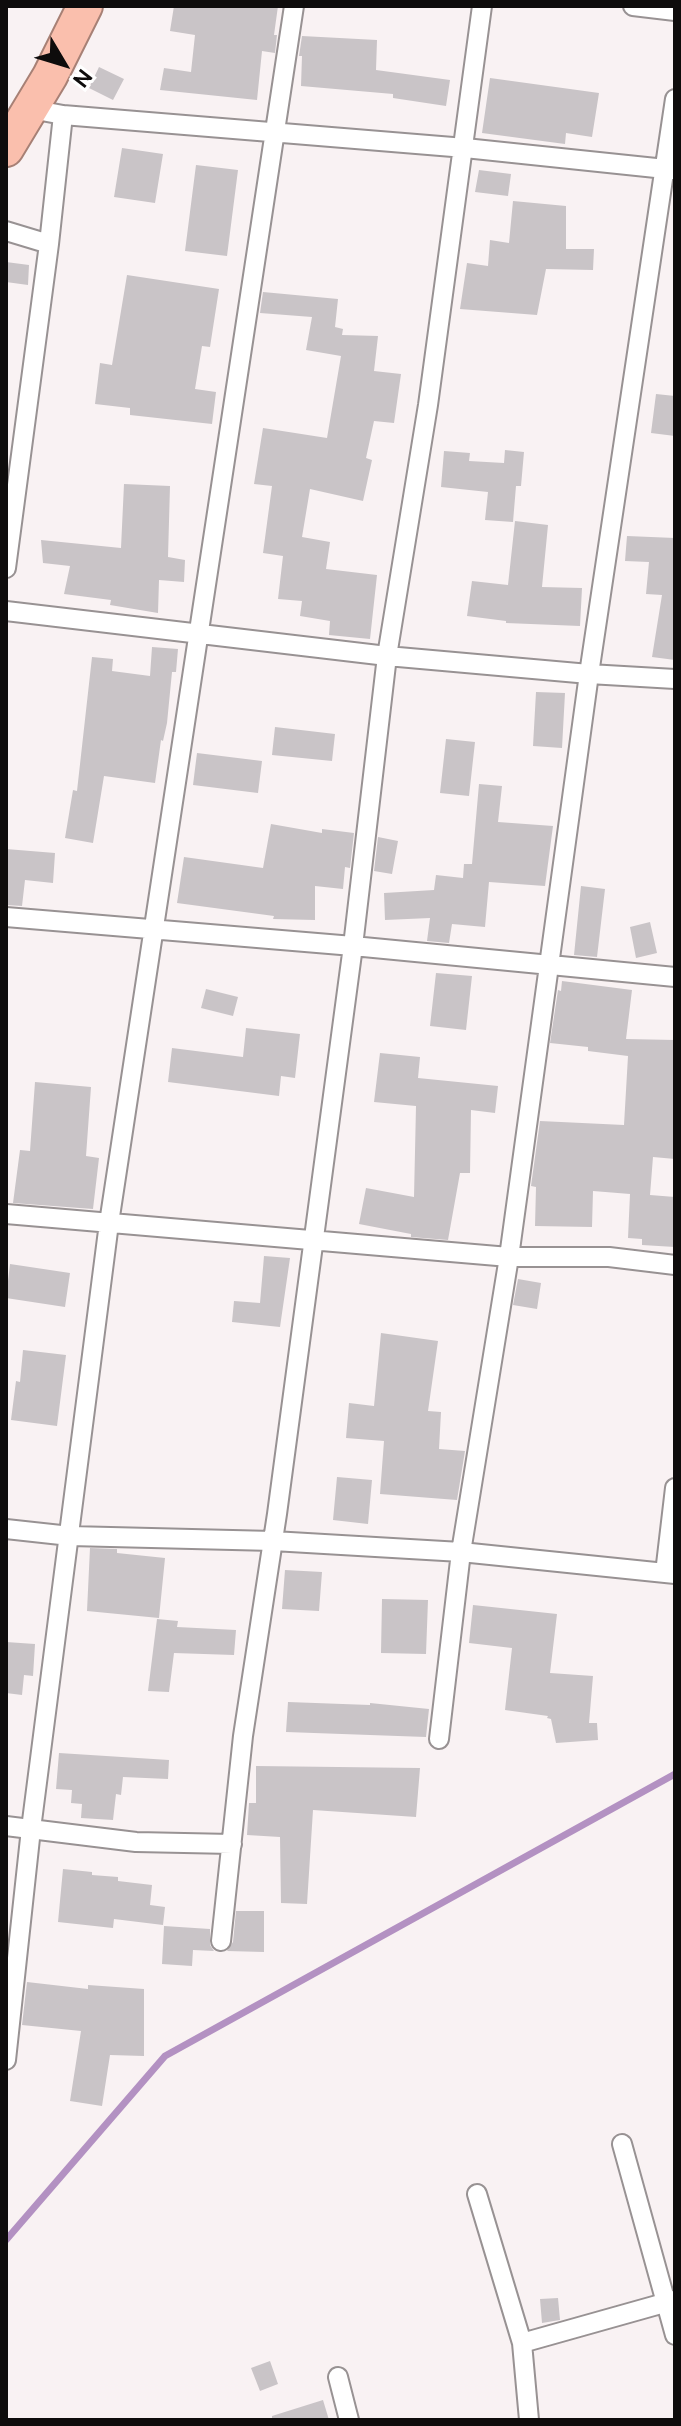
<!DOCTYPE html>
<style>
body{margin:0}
#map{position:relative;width:681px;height:2426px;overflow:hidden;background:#f9f2f3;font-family:Ubuntu,sans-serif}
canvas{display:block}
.frame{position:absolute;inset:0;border:8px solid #0e0c0c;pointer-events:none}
.north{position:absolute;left:24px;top:24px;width:80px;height:80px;-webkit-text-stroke:6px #fff;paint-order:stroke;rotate:128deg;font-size:22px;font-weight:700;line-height:32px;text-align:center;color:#0e0c0c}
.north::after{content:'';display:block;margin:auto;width:28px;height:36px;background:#0e0c0c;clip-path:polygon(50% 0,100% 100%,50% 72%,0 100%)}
</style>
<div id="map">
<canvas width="681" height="2426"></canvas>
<div class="frame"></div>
<div class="north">N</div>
</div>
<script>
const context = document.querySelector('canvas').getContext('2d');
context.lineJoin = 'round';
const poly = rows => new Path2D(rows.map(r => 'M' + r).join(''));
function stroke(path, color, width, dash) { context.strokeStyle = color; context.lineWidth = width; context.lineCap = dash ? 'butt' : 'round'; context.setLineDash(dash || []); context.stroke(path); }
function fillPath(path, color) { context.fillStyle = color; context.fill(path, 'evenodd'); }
stroke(poly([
 [6,2240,165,2056,675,1774]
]), '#b391c2', 7);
fillPath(poly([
 [174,6,278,6,274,35,277,35,275,53,262,51,257,100,160,90,164,68,191,72,195,35,170,31],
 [302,36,377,40,376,70,450,80,446,106,393,98,393,94,301,86,302,56,299,56],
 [99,67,124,79,113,100,89,88],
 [490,78,599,93,592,137,566,133,565,144,482,133],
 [122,148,163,154,155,203,114,197],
 [196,165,238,170,227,256,185,251],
 [479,170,511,174,508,196,475,192],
 [513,201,566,206,566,249,594,249,593,270,546,269,537,315,460,309,467,263,488,266,490,240,509,243],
 [6,262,29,265,28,285,6,282],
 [127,275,219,289,210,347,202,346,195,389,216,392,212,424,130,415,130,408,95,404,100,363,112,365],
 [263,292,338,299,335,327,343,329,342,335,378,336,374,371,401,374,394,423,374,421,366,458,372,460,363,501,310,489,302,537,330,542,326,569,377,575,370,639,329,635,330,621,300,616,302,601,278,599,283,556,263,553,272,486,254,484,263,428,327,438,341,356,306,350,312,317,260,313],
 [656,394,675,396,675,436,651,433],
 [505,450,524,452,521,486,516,486,513,522,485,520,488,492,441,487,444,451,470,453,469,461,504,463],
 [124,484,170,486,168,557,185,560,184,582,159,580,158,613,110,605,111,600,64,594,70,566,43,563,41,540,121,548],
 [515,521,548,525,542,587,582,588,580,626,506,623,506,621,467,616,472,581,508,585],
 [627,536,675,538,675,660,652,657,662,595,646,594,649,562,625,561],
 [152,647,178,649,176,672,172,672,167,723,163,741,161,740,155,783,104,776,93,843,65,838,73,790,77,791,92,657,113,659,112,671,150,676],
 [536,692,565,693,562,748,533,746],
 [275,727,335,734,332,761,272,755],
 [446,739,475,742,469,796,440,793],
 [197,753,262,761,258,793,193,785],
 [479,784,502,786,498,822,553,826,545,886,489,882,485,927,452,924,449,943,427,941,430,918,385,920,384,893,434,890,436,875,463,878,464,864,472,864],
 [271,824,322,833,322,829,354,833,350,868,345,867,343,889,315,886,315,920,273,919,274,916,177,903,184,857,263,868],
 [378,837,398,841,392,874,374,871],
 [6,849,55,853,53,883,25,880,22,906,6,905],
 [581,886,605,889,597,957,574,955],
 [650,922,657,953,636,958,630,927],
 [436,973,472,976,466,1030,430,1026],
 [562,981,632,990,626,1039,675,1040,675,1159,653,1157,650,1195,675,1197,675,1247,642,1245,642,1239,628,1238,630,1194,593,1191,592,1227,535,1226,536,1187,531,1186,540,1121,624,1125,628,1056,588,1051,588,1047,550,1043,558,990,561,991],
 [206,989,238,997,233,1016,201,1008],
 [246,1028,300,1034,295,1078,281,1076,279,1096,168,1082,172,1048,243,1057],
 [380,1053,420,1057,418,1078,498,1086,495,1113,471,1110,470,1173,460,1173,448,1240,411,1237,411,1234,359,1224,366,1188,414,1197,416,1106,374,1102],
 [35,1082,91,1087,86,1156,99,1158,93,1209,13,1203,20,1150,30,1151],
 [264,1256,290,1258,280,1327,232,1322,234,1301,260,1303],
 [10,1264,70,1273,65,1307,6,1298],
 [518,1279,541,1283,537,1309,513,1305],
 [381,1333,438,1341,428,1411,441,1412,439,1449,465,1451,457,1500,380,1494,384,1441,346,1438,349,1403,374,1406],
 [23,1350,66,1355,57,1426,11,1420,16,1381,20,1382],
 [337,1477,372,1480,368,1524,333,1520],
 [90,1548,117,1549,117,1553,165,1558,159,1618,87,1611],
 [285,1570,322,1572,319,1611,282,1609],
 [382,1599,428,1600,426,1654,381,1653],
 [473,1605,557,1614,550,1673,593,1676,589,1723,597,1723,598,1740,556,1743,551,1719,547,1718,548,1716,505,1710,512,1648,469,1643],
 [157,1619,178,1621,177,1627,236,1630,234,1655,174,1653,169,1692,148,1691],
 [6,1642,35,1644,33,1676,24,1675,22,1695,6,1693],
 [288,1702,370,1705,370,1703,429,1709,426,1737,286,1732],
 [59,1753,169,1760,168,1779,123,1777,121,1795,116,1794,113,1820,81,1818,82,1804,71,1803,72,1790,56,1789],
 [256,1766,420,1768,416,1817,313,1810,307,1904,281,1903,280,1837,247,1835,249,1803,256,1803],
 [63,1869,92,1872,92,1875,118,1877,118,1881,152,1885,150,1905,165,1907,163,1925,114,1919,113,1928,58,1922],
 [236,1911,264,1911,264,1952,227,1951,233,1942],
 [164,1926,210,1929,210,1945,214,1951,193,1950,192,1966,162,1964],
 [27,1982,88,1989,88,1985,144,1989,144,2056,110,2055,102,2106,70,2101,81,2031,22,2025],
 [558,2298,560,2320,542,2323,540,2299],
 [270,2361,278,2384,260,2391,251,2368],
 [323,2400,329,2420,272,2420,272,2416]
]), '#c9c4c7');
const street = poly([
 [633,6,675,11],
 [31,109,63,115,465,148,675,170],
 [6,231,49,244],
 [6,568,49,244,63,115],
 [6,611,387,656,589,674,675,679],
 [6,917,353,946,675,977],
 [6,1214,509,1257,609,1257,675,1265],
 [6,1529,70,1536,273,1541,461,1552,675,1574],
 [665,1573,675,1488],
 [439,1739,461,1552,509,1257,589,674,675,99],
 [6,1826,136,1842,232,1844],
 [221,1941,243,1736,277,1514,353,946,387,656,428,405,482,6],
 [6,2060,31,1829,109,1223,294,6],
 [622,2144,675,2335],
 [477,2194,522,2343,529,2420],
 [522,2343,675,2300],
 [338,2377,349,2420]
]);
const highway = poly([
 [6,149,50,76,85,6]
]);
stroke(street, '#989293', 22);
stroke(highway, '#a78075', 38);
stroke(street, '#fff', 18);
stroke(highway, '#fabfad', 34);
</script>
